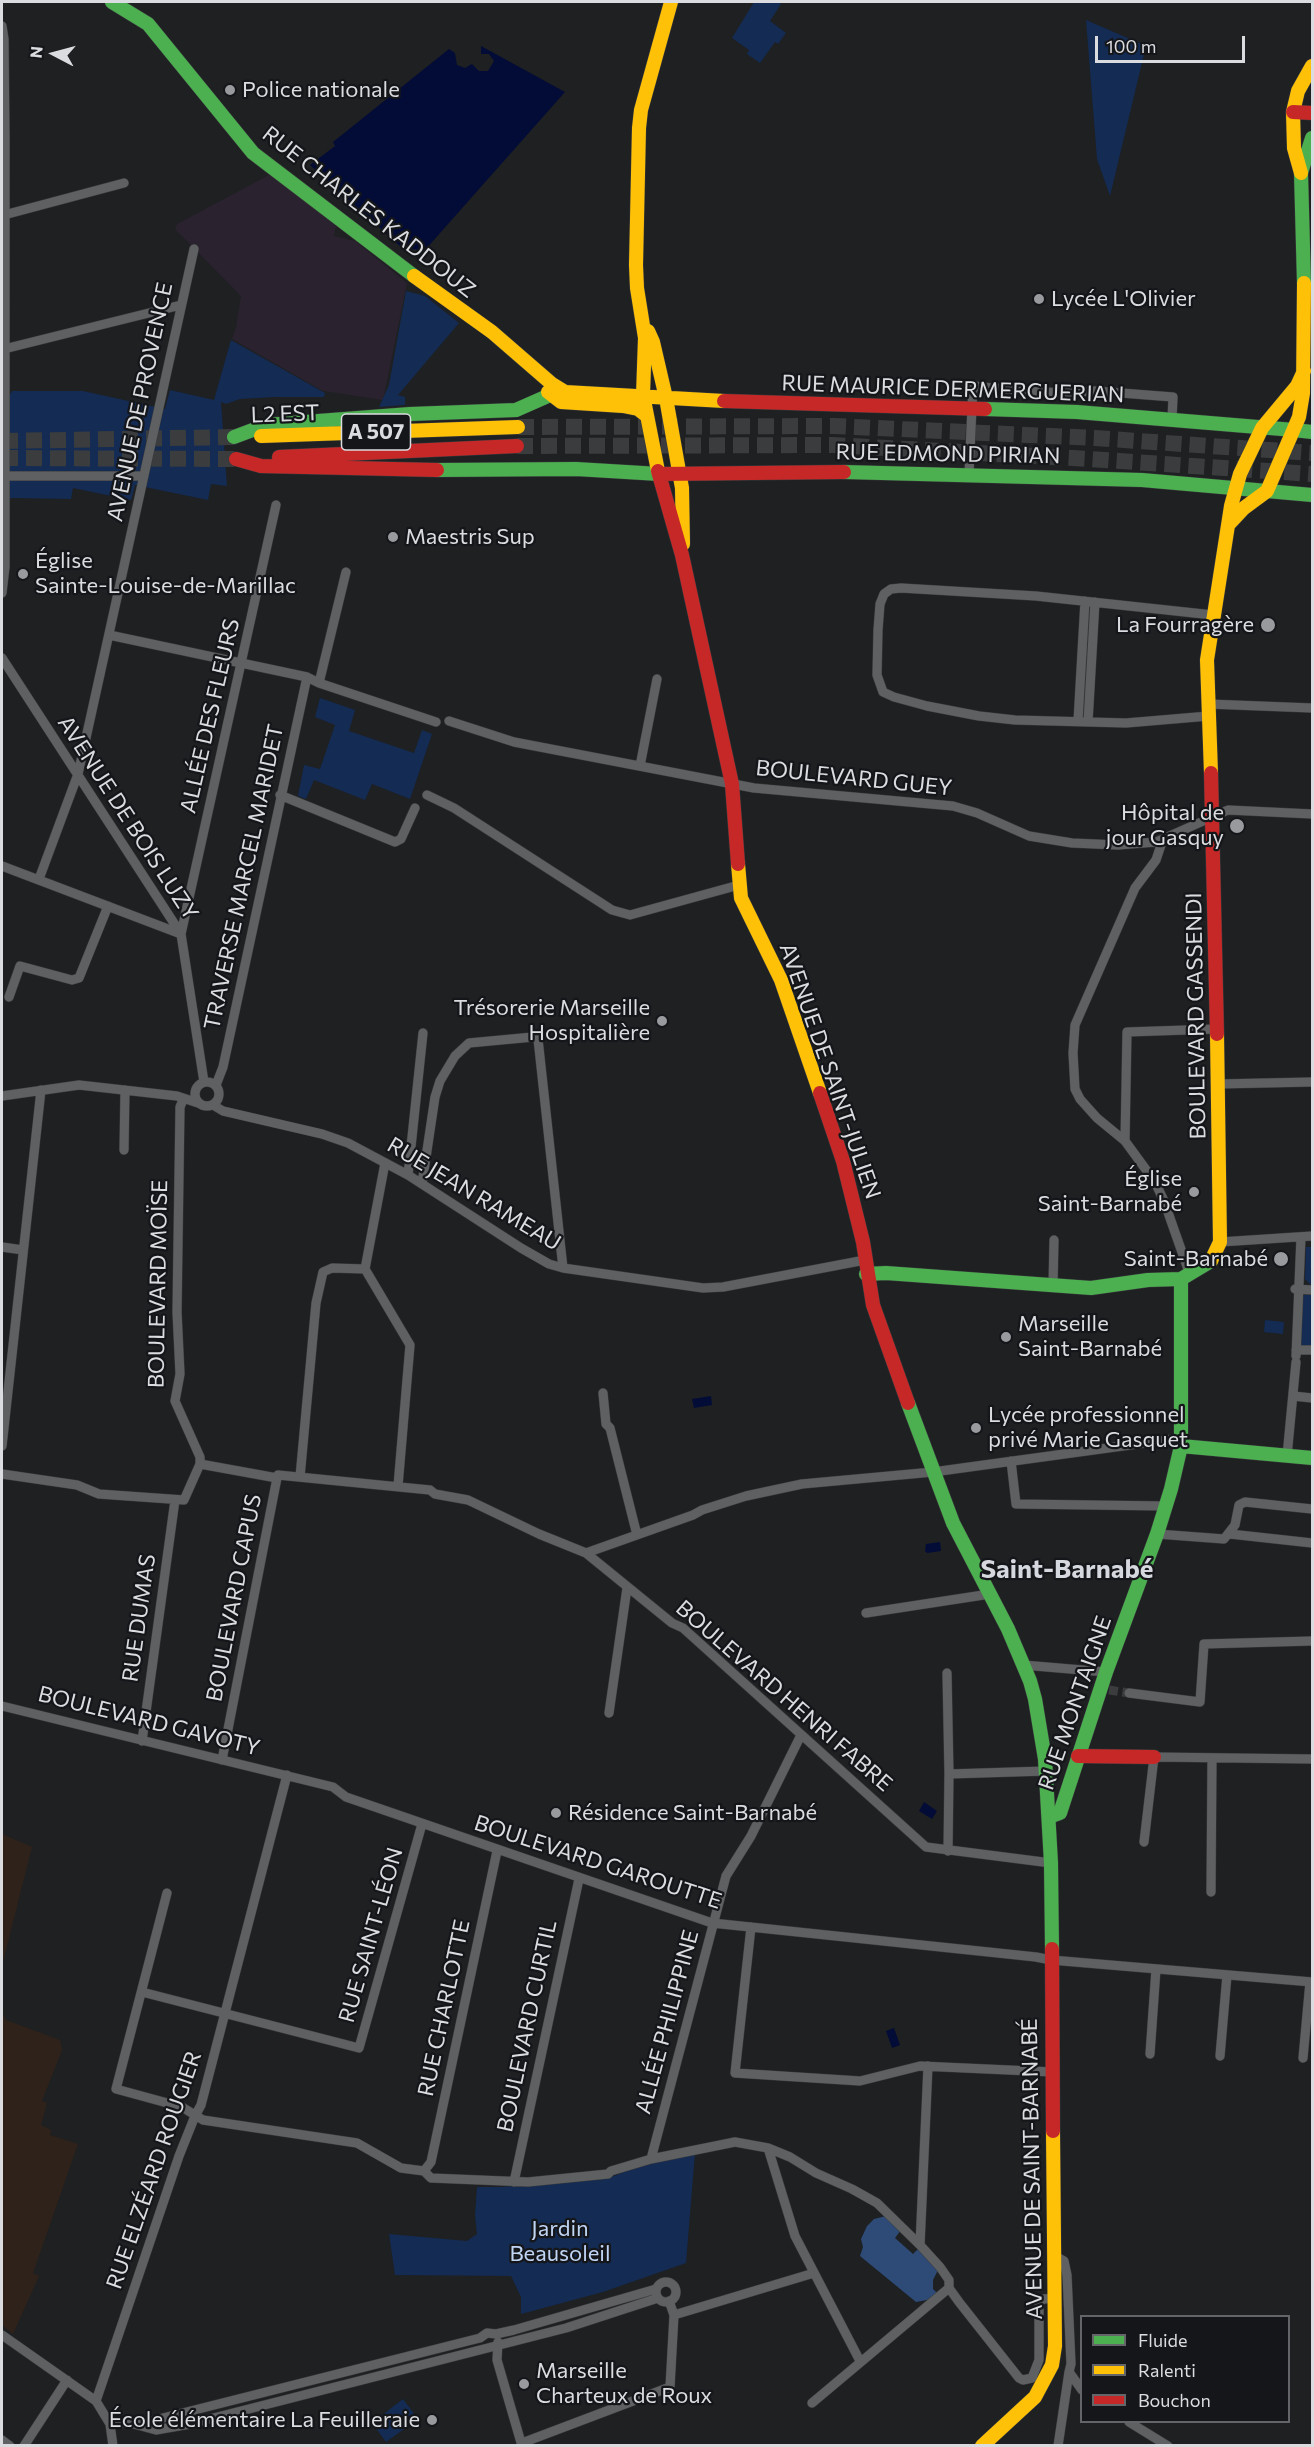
<!DOCTYPE html>
<meta charset="utf-8">
<style>
body{margin:0}
#map{position:relative;width:1314px;height:2447px;overflow:hidden;background:#1e2022;font-family:Commissioner,sans-serif}
canvas{display:block}
.frame{position:absolute;inset:0;border:3px solid #dadcdf;pointer-events:none}
.legend{position:absolute;left:1080px;top:2315px;width:210px;height:108px;box-sizing:border-box;background:#14161a;border:2px solid #636569;margin:0;padding:8px 10px;list-style:none;font-size:18px;color:#dadcdf}
.legend li{display:flex;align-items:center;gap:12px;height:30px}
.legend b{width:30px;border:2px solid #636569}
.north{position:absolute;left:24px;top:24px;width:60px;height:60px;-webkit-text-stroke:4px #14161a;paint-order:stroke;rotate:276deg;font-size:16px;font-weight:700;line-height:24px;text-align:center;color:#dadcdf}
.north::after{content:'';display:block;margin:auto;width:21px;height:27px;background:#dadcdf;clip-path:polygon(50% 0,100% 100%,50% 72%,0 100%)}
.scale{position:absolute;left:1095px;top:36px;width:150px;height:27px;box-sizing:border-box;border:3px solid #dadcdf;border-top:0;padding-left:8px;font-size:18px;line-height:21px;white-space:nowrap;color:#dadcdf;-webkit-text-stroke:4px #14161a;paint-order:stroke}
</style>
<div id="map">
<canvas width="1314" height="2447"></canvas>
<div class="frame"></div>
<ul class="legend">
<li><b style="height:8px;background:#4caf50"></b>Fluide</li>
<li><b style="height:8px;background:#ffc107"></b>Ralenti</li>
<li><b style="height:8px;background:#c62828"></b>Bouchon</li>
</ul>
<div class="north">N</div>
<div class="scale">100 m</div>
</div>
<script>
const context = document.querySelector('canvas').getContext('2d');
context.lineJoin = 'round';
function fillPath(path, color) { context.fillStyle = color; context.fill(path, 'evenodd'); }
const poly = rows => new Path2D(rows.map(r => 'M' + r).join(''));
function stroke(path, color, width, dash) { context.strokeStyle = color; context.lineWidth = width; context.lineCap = dash ? 'butt' : 'round'; context.setLineDash(dash || []); context.stroke(path); }
function write(font, color, halo, rows, align = 'center') {
  context.font = font + ' Commissioner,sans-serif'; context.lineWidth = 4.5; context.setLineDash([]); context.textBaseline = 'middle'; context.strokeStyle = halo; context.fillStyle = color; for (const [text, x, y, turn = 0] of rows) {
    context.save(); context.translate(x, y); context.rotate((+turn || 0) * Math.PI / 180); context.textAlign = isNaN(turn) ? turn : align; if (halo) context.strokeText(text, 0, 0); context.fillText(text, 0, 0); context.restore();
  }
}
fillPath(poly([
 [271,174,336,226,334,236,355,241,407,283,383,400,323,391,232,339,236,327,241,296,175,229,177,224]
]), '#2a222f');
fillPath(poly([
 [2,1834,32,1847,2,1966],
 [2,2012,6,2020,60,2040,62,2050,42,2101,47,2103,41,2125,51,2130,50,2135,78,2144,33,2273,39,2276,13,2334,2,2325]
]), '#2f221a');
fillPath(poly([
 [754,2,778,2,781,4,770,21,786,33,778,44,775,42,760,63,747,54,749,50,732,38],
 [1086,20,1146,46,1110,196,1097,159],
 [406,291,425,296,459,323,398,395,405,397,405,405,379,407,389,385],
 [231,340,325,393,324,397,275,397,240,399,226,404,221,402,227,486,211,484,208,500,135,485,131,500,73,488,71,499,12,498,2,501,2,408,12,391,83,391,165,409,170,390,214,400],
 [320,698,355,710,349,731,414,753,422,730,432,734,410,799,372,784,365,800,314,780,306,799,298,796,304,765,320,769,335,725,315,717],
 [1306,1247,1312,1247,1312,1286,1305,1279],
 [1302,1295,1312,1295,1312,1347,1300,1346],
 [1265,1320,1284,1322,1283,1334,1264,1332],
 [695,2153,686,2263,603,2292,521,2314,521,2297,511,2276,395,2275,389,2234,467,2241,477,2234,475,2215,477,2187,502,2187,596,2179,614,2176,647,2162],
 [403,2399,418,2419,386,2442,372,2423]
]), '#142b53');
fillPath(poly([
 [886,2216,901,2230,895,2238,913,2254,919,2248,938,2270,933,2280,933,2289,937,2293,927,2300,916,2302,860,2256,863,2247,861,2239,867,2226,874,2219]
]), '#2e4a77');
fillPath(poly([
 [481,46,565,92,425,250,412,249,404,242,400,246,310,165,335,146,333,142,449,49,455,53,457,65,465,68,472,64,479,71,488,71,494,61,489,54,481,54],
 [711,1396,712,1405,694,1408,692,1399],
 [940,1542,941,1551,927,1553,925,1551,926,1544],
 [924,1802,937,1811,932,1819,919,1811],
 [894,2028,900,2045,892,2048,886,2031]
]), '#030c37');
stroke(poly([
 [1109,1690,1129,1693]
]), '#3a3c3e', 9, [9, 4.5]);
stroke(poly([
 [518,427,834,426,1095,438,1312,453],
 [2,441,234,437],
 [517,446,833,445,1090,459,1312,474],
 [2,458,236,459]
]), '#3a3c3e', 16, [16, 8]);
const street = poly([
 [2,26,4,39,5,137,5,567,2,593],
 [4,215,124,183],
 [4,349,181,305],
 [969,474,973,385,980,387,1060,393,1095,391,1173,397,1172,419],
 [4,476,144,476],
 [109,635,307,677,319,683,436,722],
 [2,658,181,934,204,1082],
 [319,683,346,572],
 [1208,704,1312,708],
 [1209,716,1126,723,1015,720,979,716,927,706,894,697,883,692,877,675,878,630,880,604,884,594,891,589,901,588,1036,596,1213,615],
 [449,721,514,742,754,788,953,806,977,813,1029,836,1072,843,1118,845,1156,842,1228,810,1312,814],
 [1078,721,1085,601],
 [1088,722,1095,602],
 [640,766,657,679],
 [280,795,395,842,401,839,415,808],
 [427,795,454,808,612,910,630,915,739,885],
 [2,866,181,934,276,505],
 [39,879,78,774,194,249],
 [9,997,20,966,72,980,79,978,108,906],
 '195 1094a12 12 0 1 1 24 0a12 12 0 1 1-24 0Z',
 [1218,1084,1312,1082],
 [216,1085,223,1067,307,677],
 [2,1096,79,1085,177,1096,198,1103],
 [183,1100,180,1107,177,1312,180,1374,175,1401,200,1457,200,1464],
 [213,1105,223,1111,322,1134,348,1143,408,1175,521,1248,549,1264,563,1268,703,1288,723,1287,865,1260],
 [1125,1141,1097,1118,1080,1099,1075,1089,1073,1053,1075,1025,1135,888,1156,860,1163,839],
 [124,1150,125,1090],
 [385,1163,365,1269,410,1345,398,1486],
 [408,1175,423,1033],
 [422,1184,435,1097,440,1081,455,1056,469,1043,533,1037,538,1039,563,1268],
 [1220,1242,1312,1236],
 [2,1247,23,1250],
 [1190,1275,1164,1201,1155,1182,1125,1141,1127,1032,1216,1029],
 [1053,1286,1054,1240],
 [1295,1289,1312,1290],
 [1296,1350,1312,1350],
 [1296,1356,1301,1237],
 [603,1393,606,1424,610,1428,637,1535],
 [1293,1396,1312,1398],
 [2,1446,41,1090],
 [1287,1456,1296,1362],
 [1011,1461,1016,1504,1166,1506],
 [2,1474,77,1485,99,1494,184,1500,200,1464,277,1478,278,1475,430,1490,435,1494,468,1500,539,1534,586,1553,672,1623,683,1628,926,1847,1051,1863],
 [300,1477,316,1303,323,1272,332,1268,365,1269],
 [1157,1534,1224,1539,1235,1525,1239,1505,1245,1502,1312,1509],
 [1230,1534,1312,1543],
 [586,1553,693,1515,702,1510,746,1496,802,1484,933,1472,1181,1438],
 [866,1613,990,1594],
 [1023,1665,1106,1672],
 [947,1673,949,1774,948,1851],
 [1129,1693,1200,1702,1204,1644,1312,1641],
 [2,1706,333,1787,346,1797,712,1923,1036,1957,1051,1960,1312,1982],
 [609,1713,627,1588],
 [142,1741,175,1500],
 [222,1760,277,1478],
 [949,1774,1046,1771],
 [1144,1842,1154,1757,1312,1759],
 [1211,1892,1212,1758],
 [167,1893,116,2089,182,2107,203,2120,357,2143,401,2168,424,2171,431,2178,528,2182,608,2174,611,2171,651,2159,735,2142,768,2148,790,2157,816,2173,852,2189,877,2203,920,2245,940,2267,949,2280,949,2288,959,2302,1019,2378,1023,2380,1032,2378,1039,2360,1039,2302,1044,2299,1055,2298],
 [751,1927,735,2073,860,2081,920,2066,1053,2072],
 [142,1992,359,2048,422,1824],
 [1150,2054,1156,1969],
 [1220,2056,1227,1975],
 [1303,2058,1310,1982],
 [768,2148,795,2236,860,2361],
 [651,2159,726,1876,751,1836,801,1735],
 [424,2171,431,2162,497,1851],
 [514,2182,579,1879],
 [920,2245,928,2066],
 [1055,2256,1064,2261,1067,2275,1071,2364,1069,2372,1082,2390],
 '656 2292a10 10 0 1 1 20 0a10 10 0 1 1-20 0Z',
 [674,2315,814,2273],
 [2,2335,96,2401,110,2424,113,2446],
 [498,2342,497,2360,522,2446],
 [96,2401,179,2156,195,2116,201,2105,287,1775],
 [812,2403,949,2288],
 [1129,2422,1168,2446],
 [110,2424,130,2423,156,2430,190,2424,566,2328,658,2298],
 [139,2424,480,2338,487,2333,496,2334,514,2330,656,2289],
 [2,2440,10,2446],
 [522,2443,670,2387,674,2315,669,2301],
 [24,2446,67,2380],
 [1058,2446,1069,2372]
]);
const fast = poly([
 [112,2,148,24,253,153,414,276],
 [1304,283,1301,173,1312,138],
 [985,409,1077,412,1294,430],
 [1294,430,1312,432],
 [234,437,266,425,410,414,516,410,550,395,565,392],
 [437,470,576,469,659,474],
 [844,472,1142,480,1267,491],
 [1267,491,1312,495],
 [866,1274,886,1273,1091,1288,1148,1280,1181,1279,1211,1261],
 [908,1403,953,1523,1008,1629,1030,1681,1035,1699,1045,1759,1051,1863,1052,1949],
 [1181,1446,1312,1458],
 [1049,1817,1060,1813,1106,1672,1157,1534,1171,1489,1181,1446,1181,1279]
]);
const slow = poly([
 [1301,173,1294,148,1293,112,1298,91,1312,66],
 [414,276,492,332,552,384,565,392,724,401],
 [648,331,653,342,666,398,682,488,683,544],
 [548,392,561,402,623,406,638,409,647,416],
 [261,436,518,427],
 [658,471,643,395,645,338,637,288,636,265,639,128,641,110,671,2],
 [1229,524,1244,508,1267,491,1299,417,1303,393,1304,283],
 [1211,773,1207,660,1231,506,1240,474,1262,428,1297,386,1304,371],
 [738,864,741,898,781,980,820,1093],
 [1211,1261,1220,1242,1217,1034],
 [982,2446,1035,2397,1052,2365,1055,2346,1053,2131]
]);
const jam = poly([
 [1293,112,1312,113],
 [724,401,985,409],
 [279,457,517,446],
 [236,459,261,466,437,470],
 [658,471,682,555,732,784,738,864],
 [659,474,844,472],
 [1211,773,1217,1034],
 [820,1093,843,1161,863,1242,873,1305,908,1403],
 [1078,1756,1154,1757],
 [1052,1949,1053,2131]
]);
stroke(street, '#393a3c', 10);
stroke(fast, '#393a3c', 15);
stroke(slow, '#393a3c', 15);
stroke(jam, '#393a3c', 15);
stroke(street, '#5f6061', 9);
stroke(fast, '#4caf50', 14);
stroke(slow, '#ffc107', 14);
stroke(jam, '#c62828', 14);
for (const [x, y, r, color] of [
 [230,90,6,"#989a9d"],
 [1039,299,6,"#989a9d"],
 [393,537,6,"#989a9d"],
 [23,574,6,"#989a9d"],
 [1268,625,8,"#989a9d"],
 [1237,826,8,"#989a9d"],
 [662,1021,6,"#989a9d"],
 [1194,1192,6,"#989a9d"],
 [1281,1259,8,"#989a9d"],
 [1006,1337,6,"#989a9d"],
 [976,1428,6,"#989a9d"],
 [556,1813,6,"#989a9d"],
 [524,2384,6,"#989a9d"],
 [432,2420,6,"#989a9d"]
]) { const dot = new Path2D(); dot.arc(x, y, r, 0, 2 * Math.PI); context.fillStyle = color; context.fill(dot); stroke(dot, '#14161a', 2); }
for (const [x, y, w] of [
 [376,432,69]
]) { const box = new Path2D(); box.roundRect(x - w / 2, y - 18, w, 36, 4.5); context.fillStyle = '#14161a'; context.fill(box); stroke(box, '#dadcdf', 1.5); }
write('bold 21px', '#dadcdf', null, [
 ["A 507",376,432]
]);
write('22px', '#dadcdf', '#14161a', [
 ["Police nationale",242,90],
 ["Lycée L'Olivier",1051,299],
 ["Maestris Sup",405,537],
 ["Église",35,561],
 ["Sainte-Louise-de-Marillac",35,586],
 ["La Fourragère",1254,625,"right"],
 ["Hôpital de",1224,813,"right"],
 ["jour Gasquy",1224,838,"right"],
 ["Trésorerie Marseille",650,1008,"right"],
 ["Hospitalière",650,1033,"right"],
 ["Église",1182,1179,"right"],
 ["Saint-Barnabé",1182,1204,"right"],
 ["Saint-Barnabé",1268,1259,"right"],
 ["Marseille",1018,1324],
 ["Saint-Barnabé",1018,1349],
 ["Lycée professionnel",988,1415],
 ["privé Marie Gasquet",988,1440],
 ["Résidence Saint-Barnabé",568,1813],
 ["Marseille",536,2371],
 ["Charteux de Roux",536,2396],
 ["École élémentaire La Feuilleraie",420,2420,"right"]
], 'left');
write('22px', '#dadcdf', '#14161a', [
 ["RUE CHARLES KADDOUZ",369,212,38],
 ["RUE MAURICE DERMERGUERIAN",953,389,2],
 ["AVENUE DE PROVENCE",140,402,-78],
 ["L2 EST",285,414,-2],
 ["RUE EDMOND PIRIAN",948,454,1],
 ["ALLÉE DES FLEURS",210,716,-77],
 ["BOULEVARD GUEY",854,778,6],
 ["AVENUE DE BOIS LUZY",128,818,57],
 ["TRAVERSE MARCEL MARIDET",244,877,-78],
 ["BOULEVARD GASSENDI",1196,1016,-91],
 ["AVENUE DE SAINT-JULIEN",830,1071,71],
 ["RUE JEAN RAMEAU",474,1194,31],
 ["BOULEVARD MOÏSE",158,1284,-89],
 ["BOULEVARD CAPUS",234,1598,-79],
 ["RUE DUMAS",139,1618,-82],
 ["BOULEVARD HENRI FABRE",784,1696,41],
 ["RUE MONTAIGNE",1075,1703,-71],
 ["BOULEVARD GAVOTY",149,1721,14],
 ["BOULEVARD GAROUTTE",598,1862,18],
 ["RUE SAINT-LÉON",371,1935,-74],
 ["RUE CHARLOTTE",444,2008,-78],
 ["ALLÉE PHILIPPINE",667,2022,-75],
 ["BOULEVARD CURTIL",527,2026,-78],
 ["AVENUE DE SAINT-BARNABÉ",1032,2169,-91],
 ["RUE ELZÉARD ROUGIER",154,2170,-71]
]);
write('22px', '#c0d4f4', '#14161a', [
 ["Jardin",560,2229],
 ["Beausoleil",560,2254]
]);
write('bold 26px', '#d5d8de', '#14161a', [
 ["Saint-Barnabé",1067,1569]
]);
</script>
